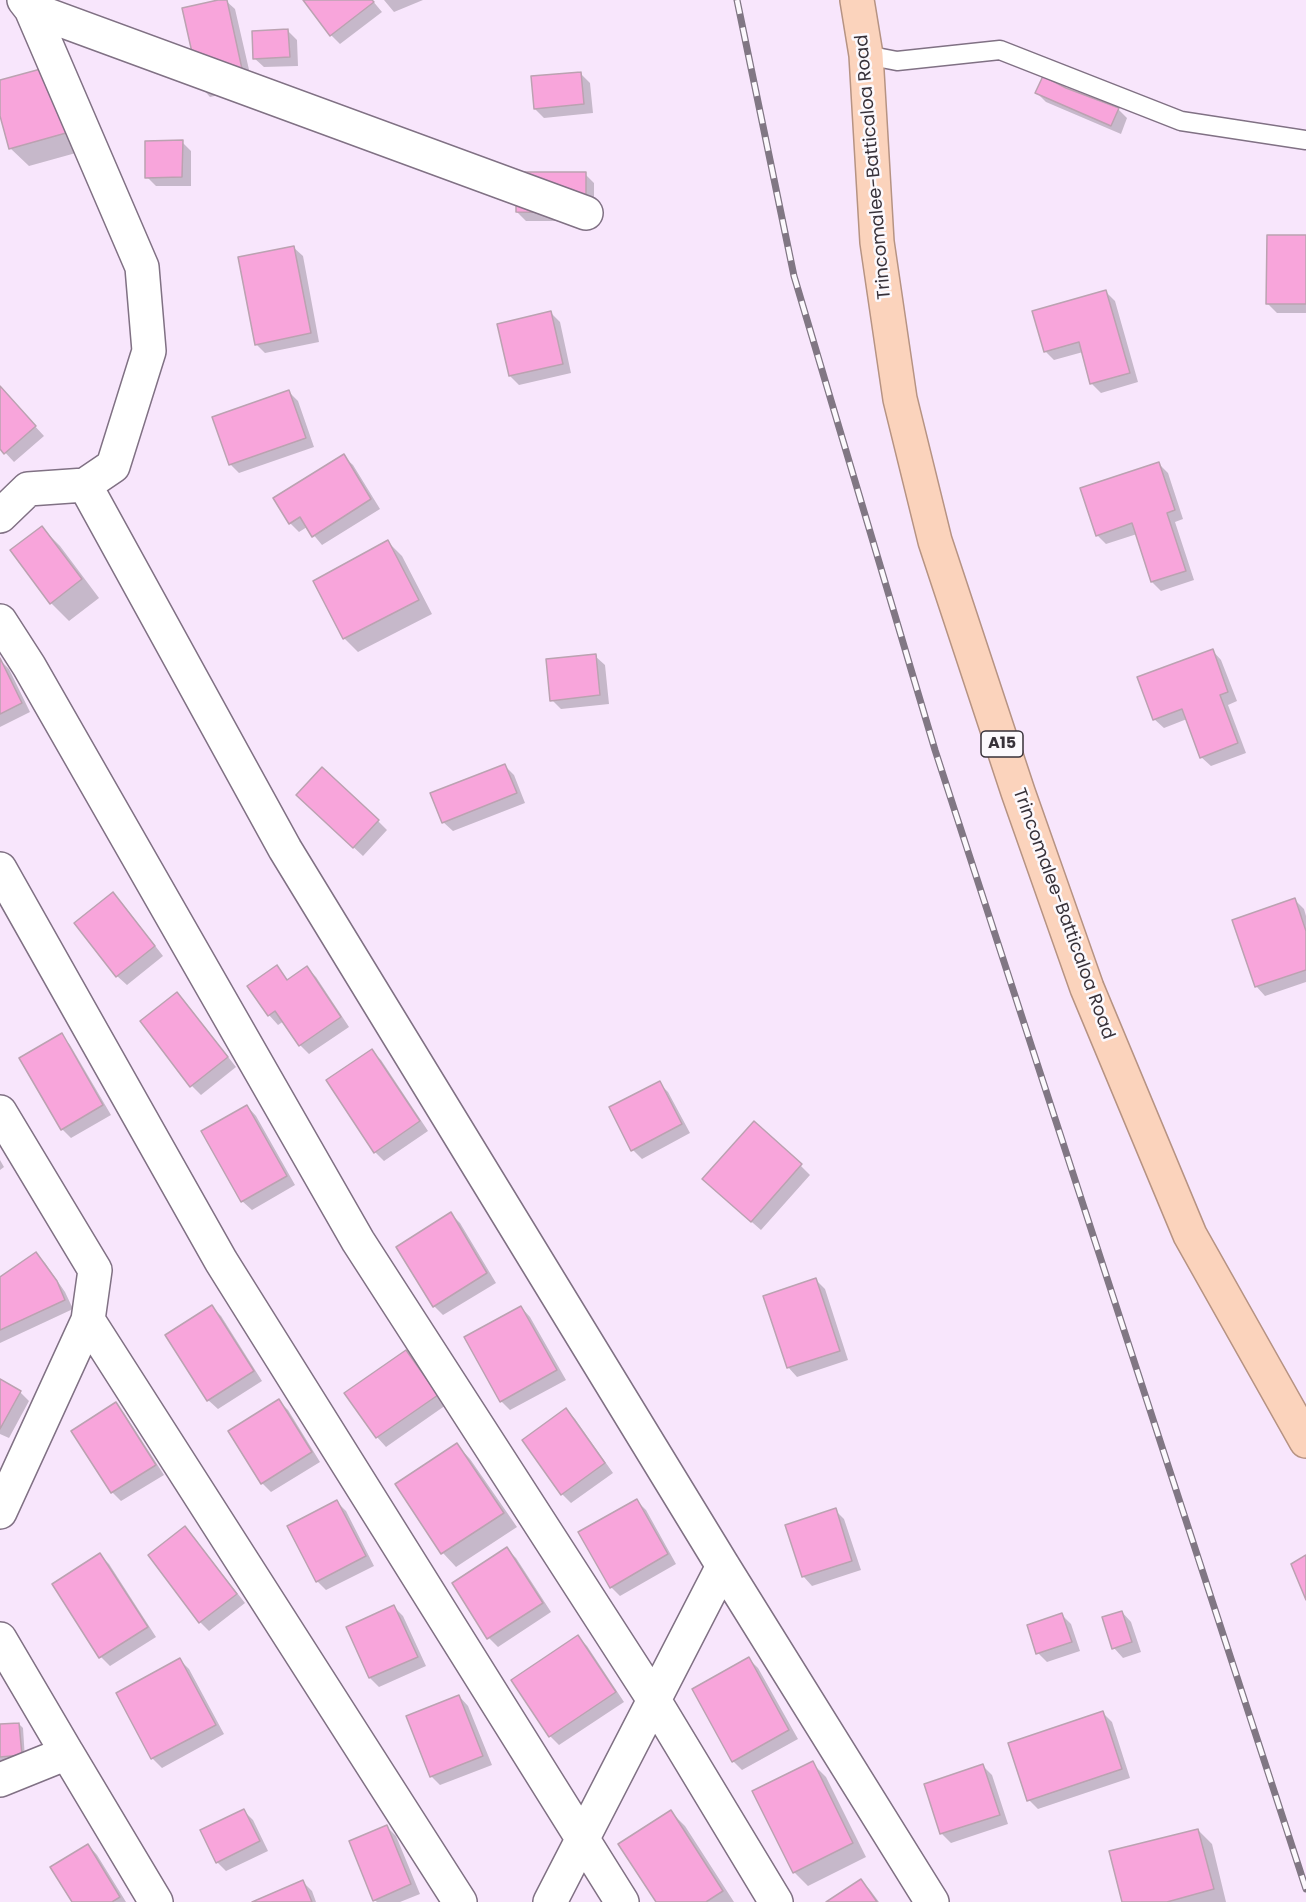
<!DOCTYPE html>
<style>
body{margin:0}
canvas{display:block;background:#f8e6fc}
</style>
<canvas width="1306" height="1902"></canvas>
<script>
const context = document.querySelector('canvas').getContext('2d');
context.lineJoin = 'round';
function fillPath(path, color) { context.fillStyle = color; context.fill(path, 'evenodd'); }
const poly = rows => new Path2D(rows.map(r => 'M' + r).join(''));
function stroke(path, color, width, dash) { context.strokeStyle = color; context.lineWidth = width; context.lineCap = dash ? 'butt' : 'round'; context.setLineDash(dash || []); context.stroke(path); }
function write(font, color, halo, rows, align = 'center') {
  context.font = font + ' Poppins,sans-serif'; context.lineWidth = 5; context.setLineDash([]); context.textBaseline = 'middle'; context.strokeStyle = halo; context.fillStyle = color; for (const [text, x, y, turn = 0] of rows) {
    context.save(); context.translate(x, y); context.rotate((+turn || 0) * Math.PI / 180); context.textAlign = isNaN(turn) ? turn : align; if (halo) context.strokeText(text, 0, 0); context.fillText(text, 0, 0); context.restore();
  }
}
fillPath(poly([
 [225,0,235,9,253,87,210,97,201,87],
 [305,0,372,0,382,12,340,44,331,35],
 [384,0,423,0,394,12],
 [288,31,297,40,298,66,264,67,254,58],
 [47,69,83,151,29,166,10,148,0,110,0,82],
 [581,74,590,83,593,113,544,118,535,109],
 [1037,93,1118,109,1127,118,1121,134,1046,102],
 [182,142,191,151,191,186,156,186,147,177],
 [585,174,594,183,594,221,526,221,517,212],
 [1306,237,1306,313,1277,313,1268,304],
 [293,247,303,256,319,342,265,353,256,344],
 [1106,292,1115,301,1138,382,1101,393,1092,384,1083,352,1054,360,1045,351],
 [551,313,560,322,571,373,519,385,510,376],
 [0,388,44,436,14,462,0,447],
 [289,392,298,401,314,447,239,473,230,464],
 [343,456,353,465,380,509,322,545,307,527,299,532,290,523],
 [1159,464,1168,473,1183,519,1175,522,1194,580,1161,591,1152,582,1137,534,1106,544,1097,535],
 [42,528,60,546,99,598,69,621,51,603],
 [388,542,402,556,432,614,358,652,344,638,315,581],
 [1212,650,1221,660,1237,701,1228,705,1246,753,1211,766,1201,757,1187,719,1164,728,1154,719],
 [595,656,605,665,609,704,561,709,552,700],
 [0,660,9,669,30,712,0,727],
 [505,766,514,775,525,803,453,831,443,822],
 [307,804,378,821,387,830,363,856],
 [113,894,122,903,163,956,127,985,117,976],
 [1295,900,1304,909,1306,916,1306,982,1265,996,1256,986],
 [277,967,288,981,307,968,316,977,349,1027,309,1054,300,1045,284,1021,278,1025,269,1015,249,986],
 [177,994,186,1003,236,1067,201,1095,192,1086],
 [61,1035,70,1045,111,1115,71,1138,62,1129],
 [371,1051,381,1060,428,1131,384,1161,375,1152],
 [659,1083,668,1092,690,1133,642,1159,633,1150],
 [247,1106,256,1116,295,1185,252,1210,242,1201],
 [0,1160,4,1167,0,1170],
 [801,1166,810,1175,761,1230,713,1188],
 [451,1214,460,1223,496,1283,443,1315,434,1306],
 [36,1254,45,1263,65,1292,73,1309,0,1343,0,1278],
 [816,1280,825,1289,848,1360,797,1377,788,1367],
 [212,1307,221,1316,262,1381,218,1409,208,1400,167,1335],
 [521,1307,530,1317,566,1380,510,1410,501,1401],
 [405,1352,415,1361,446,1405,386,1447,377,1437,346,1393],
 [0,1381,20,1392,29,1401,9,1438,0,1434],
 [279,1401,288,1410,320,1462,271,1492,262,1483],
 [115,1404,124,1413,164,1475,121,1501,112,1492],
 [566,1410,575,1419,613,1473,571,1503,562,1494],
 [457,1445,470,1459,517,1527,456,1567,443,1553,397,1484],
 [637,1501,646,1510,676,1564,620,1596,611,1587],
 [337,1502,346,1511,374,1566,326,1590,317,1581],
 [835,1510,844,1519,861,1570,812,1586,803,1576],
 [185,1528,194,1538,245,1603,209,1631,200,1622],
 [507,1549,516,1558,551,1612,498,1647,489,1638],
 [100,1555,109,1564,156,1637,110,1666,101,1657,54,1585],
 [394,1607,403,1616,426,1666,379,1687,370,1678,348,1628],
 [1122,1612,1131,1622,1141,1652,1123,1658,1114,1648],
 [1062,1615,1071,1624,1080,1651,1047,1662,1038,1653],
 [578,1637,587,1646,624,1702,559,1745,550,1736],
 [749,1659,758,1668,798,1739,742,1770,733,1761],
 [180,1660,189,1669,224,1734,162,1768,152,1758,118,1693],
 [459,1696,468,1706,492,1765,440,1785,431,1776],
 [1103,1713,1112,1722,1130,1778,1038,1809,1029,1800],
 [19,1724,23,1728,25,1759,0,1761,0,1726],
 [812,1763,826,1777,866,1857,808,1886,794,1872],
 [983,1766,992,1775,1008,1824,951,1843,942,1834,926,1785],
 [244,1811,253,1820,268,1851,226,1871,217,1862],
 [671,1812,685,1826,734,1902,657,1902],
 [387,1827,396,1836,420,1894,400,1902,377,1902,374,1900],
 [1198,1830,1212,1844,1226,1902,1124,1902],
 [88,1845,97,1855,126,1902,74,1902],
 [861,1880,870,1890,879,1902,829,1902],
 [303,1882,312,1891,316,1902,256,1902]
]), '#0003');
const building = poly([
 [218,0,227,0,244,78,200,88,182,8,218,0],
 [303,0,372,0,374,2,330,36,303,0],
 [288,29,290,57,253,59,252,31,288,29],
 [48,67,66,133,9,149,0,116,0,80,48,67],
 [581,72,584,104,534,109,531,76,581,72],
 [1043,76,1066,88,1119,108,1111,126,1035,93,1043,76],
 [183,140,182,177,145,178,145,141,183,140],
 [516,172,586,172,586,213,516,212,516,172],
 [1267,235,1306,235,1306,304,1266,304,1267,235],
 [294,246,311,333,255,345,238,257,294,246],
 [1106,290,1130,373,1090,384,1079,342,1044,352,1032,311,1106,290],
 [551,311,563,364,509,376,497,324,551,311],
 [0,386,36,426,4,454,0,449,0,386],
 [289,390,306,438,229,465,212,417,289,390],
 [344,454,371,499,312,537,300,517,289,524,273,498,344,454],
 [1159,462,1175,510,1167,513,1186,571,1151,582,1132,523,1096,536,1080,488,1159,462],
 [42,526,82,579,50,604,10,550,42,526],
 [388,540,419,600,343,639,313,581,388,540],
 [1213,649,1228,692,1220,695,1238,743,1200,758,1182,709,1153,720,1137,677,1213,649],
 [596,654,600,695,550,701,546,659,596,654],
 [0,658,22,703,0,714,0,658],
 [505,764,517,793,442,823,430,793,505,764],
 [322,767,379,820,353,848,296,795,322,767],
 [113,892,155,946,116,977,74,923,113,892],
 [1295,898,1306,931,1306,970,1255,987,1232,920,1295,898],
 [277,965,287,980,307,966,341,1017,299,1046,275,1011,268,1016,247,986,277,965],
 [177,992,228,1057,190,1087,140,1021,177,992],
 [62,1033,103,1105,61,1130,19,1058,62,1033],
 [372,1049,420,1121,374,1153,326,1080,372,1049],
 [660,1081,682,1124,631,1151,609,1107,660,1081],
 [247,1105,287,1176,241,1202,201,1131,247,1105],
 [754,1121,802,1164,751,1222,702,1179,754,1121],
 [451,1212,487,1273,433,1307,396,1247,451,1212],
 [36,1252,57,1281,65,1300,0,1330,0,1277,36,1252],
 [816,1278,840,1351,787,1368,763,1296,816,1278],
 [212,1305,254,1371,207,1401,165,1335,212,1305],
 [521,1306,557,1370,500,1402,464,1337,521,1306],
 [406,1350,438,1395,376,1438,344,1393,406,1350],
 [0,1379,21,1391,0,1429,0,1379],
 [279,1399,312,1452,261,1484,228,1431,279,1399],
 [116,1402,156,1465,111,1493,71,1431,116,1402],
 [566,1408,605,1463,561,1495,522,1440,566,1408],
 [457,1443,504,1513,441,1554,395,1484,457,1443],
 [637,1499,668,1554,610,1588,578,1532,637,1499],
 [337,1500,366,1556,316,1582,287,1526,337,1500],
 [836,1508,852,1561,802,1577,785,1525,836,1508],
 [185,1526,237,1594,199,1623,148,1555,185,1526],
 [507,1547,543,1603,487,1639,452,1583,507,1547],
 [100,1553,148,1627,99,1658,52,1584,100,1553],
 [1306,1555,1306,1600,1291,1564,1306,1555],
 [394,1605,418,1657,369,1678,346,1627,394,1605],
 [1122,1611,1132,1642,1112,1649,1102,1617,1122,1611],
 [1062,1613,1072,1642,1036,1654,1027,1625,1062,1613],
 [578,1635,616,1692,549,1737,511,1680,578,1635],
 [749,1657,789,1730,732,1762,692,1689,749,1657],
 [180,1658,216,1725,151,1759,116,1693,180,1658],
 [459,1695,483,1756,430,1777,406,1716,459,1695],
 [1103,1711,1122,1769,1027,1801,1008,1743,1103,1711],
 [19,1723,22,1755,0,1757,0,1724,19,1723],
 [813,1761,853,1843,793,1873,752,1791,813,1761],
 [983,1764,1000,1815,940,1834,924,1784,983,1764],
 [244,1809,260,1841,216,1863,200,1830,244,1809],
 [671,1810,723,1891,706,1902,656,1902,618,1844,671,1810],
 [387,1825,411,1884,373,1901,349,1841,387,1825],
 [1198,1829,1214,1889,1167,1902,1122,1902,1109,1851,1198,1829],
 [88,1844,120,1897,112,1902,72,1902,50,1867,88,1844],
 [861,1879,877,1902,826,1902,861,1879],
 [303,1880,312,1902,252,1902,303,1880]
]);
fillPath(building, '#f8a5db');
stroke(building, '#bba2b1', 1.5);
const service = poly([
 [866,55,897,61,1000,50,1181,121,1306,140]
]);
const minor = poly([
 [24,0,31,9,142,267,149,351,113,466,85,485],
 [31,9,586,213],
 [0,516,28,489,85,485,285,849,723,1566,932,1902],
 [0,621,29,666,358,1241,654,1700,776,1902],
 [0,869,221,1261,622,1902],
 [0,1112,95,1270,88,1320,0,1512],
 [88,1320,460,1902],
 [0,1639,67,1753],
 [0,1780,67,1753,156,1902],
 [550,1902,723,1566]
]);
const trunk = poly([
 [857,0,866,55,877,242,900,399,935,541,1018,792,1087,988,1190,1235,1306,1441]
]);
stroke(service, '#807184', 21);
stroke(minor, '#807184', 36);
stroke(trunk, '#b69383', 36);
stroke(service, '#fff', 18);
stroke(minor, '#fff', 33);
stroke(trunk, '#fbd3bc', 33);
const rail = poly([
 [737,0,794,276,935,750,1306,1889]
]);
stroke(rail, '#817784', 7);
stroke(rail, '#fcf9fd', 4.5, [14]);
for (const [x, y, w] of [
 [1002,744,42]
]) { const box = new Path2D(); box.roundRect(x - w / 2, y - 13, w, 26, 4.5); context.fillStyle = '#fcf9fd'; context.fill(box); stroke(box, '#373139', 1.5); }
write('bold 16px', '#373139', null, [
 ["A15",1002,744]
]);
write('18px', '#373139', '#fcf9fd', [
 ["Trincomalee-Batticaloa Road",874,167,-95],
 ["Trincomalee-Batticaloa Road",1063,914,70]
]);
</script>
